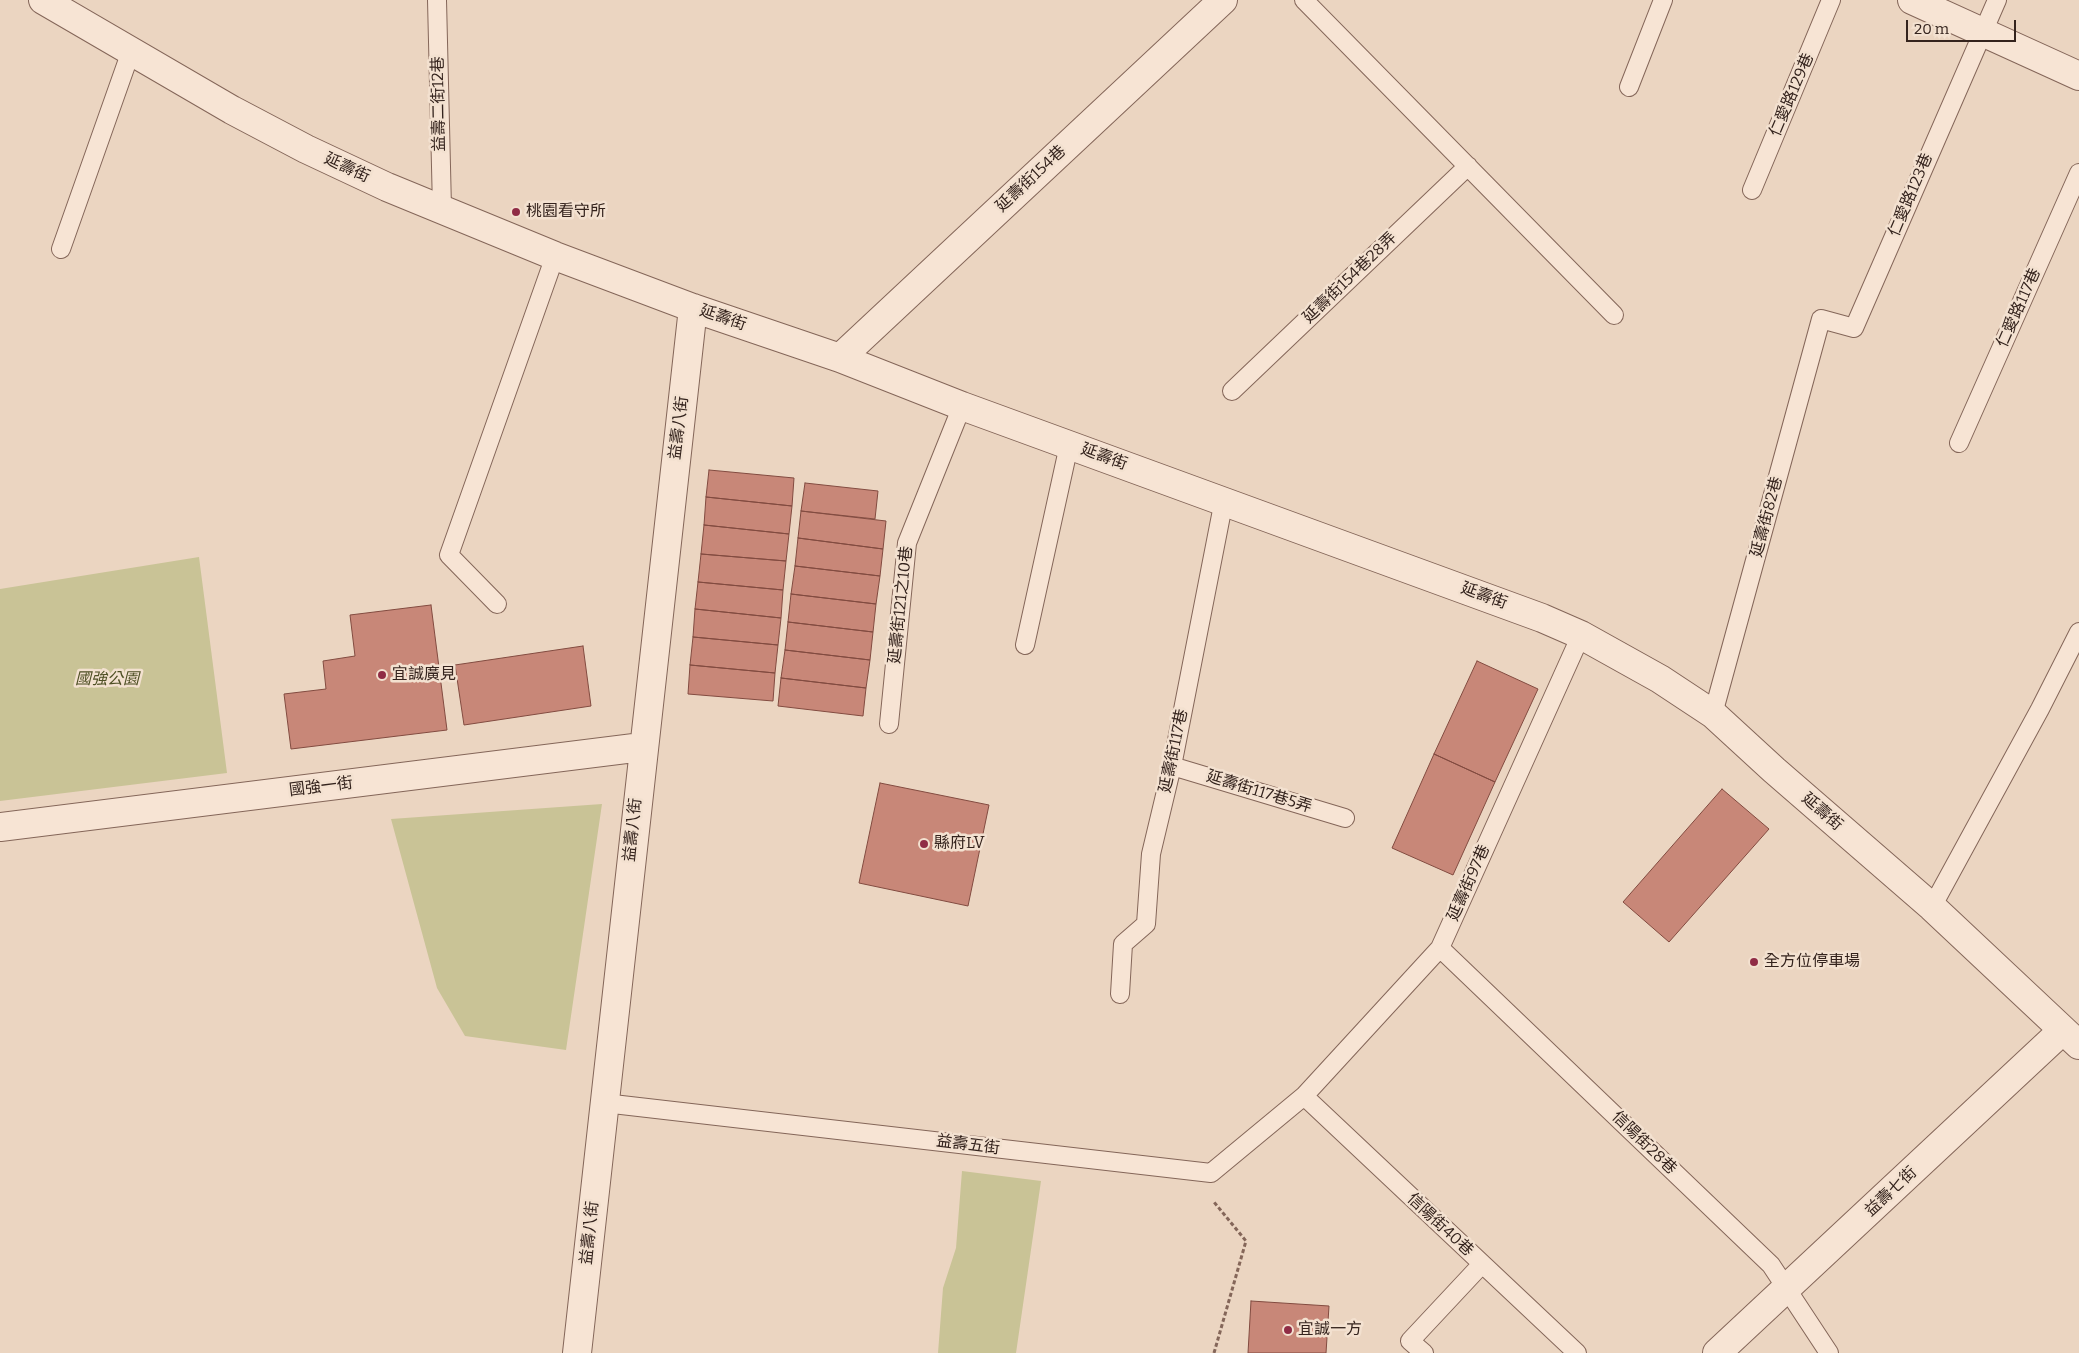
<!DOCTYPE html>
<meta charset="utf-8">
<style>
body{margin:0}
#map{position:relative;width:2079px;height:1353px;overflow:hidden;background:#ebd5c1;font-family:Bitter,serif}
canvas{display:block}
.scale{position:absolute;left:1906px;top:20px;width:110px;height:22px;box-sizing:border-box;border:2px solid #34231d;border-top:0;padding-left:6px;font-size:15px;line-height:18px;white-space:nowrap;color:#34231d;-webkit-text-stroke:4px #f3e1d0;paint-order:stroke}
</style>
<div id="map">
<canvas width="2079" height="1353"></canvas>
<div class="scale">20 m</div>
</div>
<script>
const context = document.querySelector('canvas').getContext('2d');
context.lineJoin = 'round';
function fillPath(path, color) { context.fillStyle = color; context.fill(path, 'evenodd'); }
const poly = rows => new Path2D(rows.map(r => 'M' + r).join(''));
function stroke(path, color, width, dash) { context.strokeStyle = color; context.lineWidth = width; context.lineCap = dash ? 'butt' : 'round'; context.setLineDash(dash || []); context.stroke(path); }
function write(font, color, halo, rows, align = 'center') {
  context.font = font + ' Bitter,"Noto Sans TC",serif'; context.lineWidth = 5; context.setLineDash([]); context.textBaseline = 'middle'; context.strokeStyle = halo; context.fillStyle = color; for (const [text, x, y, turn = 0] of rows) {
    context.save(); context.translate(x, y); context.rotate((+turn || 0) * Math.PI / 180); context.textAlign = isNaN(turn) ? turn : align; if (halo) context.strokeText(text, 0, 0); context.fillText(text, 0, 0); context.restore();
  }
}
fillPath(poly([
 [199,557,227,773,0,801,0,589],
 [602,804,566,1050,465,1036,437,988,391,819],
 [962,1171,1041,1181,1016,1353,938,1353,943,1288,956,1248]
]), '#c9c396');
const building = poly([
 [709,470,794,478,792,506,706,497,709,470],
 [805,483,878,491,875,519,801,511,805,483],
 [706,497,792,506,789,534,704,525,706,497],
 [801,511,886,521,883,549,798,538,801,511],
 [704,525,789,534,786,561,701,554,704,525],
 [798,538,883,549,880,576,795,566,798,538],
 [701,554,786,561,783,590,698,582,701,554],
 [795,566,880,576,876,604,791,594,795,566],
 [698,582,783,590,781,618,695,609,698,582],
 [791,594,876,604,873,632,788,622,791,594],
 [431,605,447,730,291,749,284,694,326,689,323,661,355,656,350,615,431,605],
 [695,609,781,618,778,645,693,637,695,609],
 [788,622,873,632,870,660,785,650,788,622],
 [693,637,778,645,775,673,690,665,693,637],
 [583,646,591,706,464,725,455,665,583,646],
 [785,650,870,660,866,688,781,678,785,650],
 [1477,661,1538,689,1495,782,1434,754,1477,661],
 [690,665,775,673,773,701,688,694,690,665],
 [781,678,866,688,863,716,778,706,781,678],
 [1434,754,1495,782,1453,875,1392,848,1434,754],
 [880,783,989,805,968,906,859,883,880,783],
 [1722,789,1769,829,1669,942,1623,902,1722,789],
 [1251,1301,1329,1306,1326,1353,1248,1353,1251,1301]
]);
fillPath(building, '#c88778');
stroke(building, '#824b40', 1);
const service = poly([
 [437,0,442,208],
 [1304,0,1614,315],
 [1629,87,1663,0],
 [1752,190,1831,0],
 [61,249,131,51],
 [1232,391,1468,166],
 [1959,443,2079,173],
 [497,604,449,555,555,256],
 [1025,645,1069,445],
 [1713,714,1821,319,1854,328,1997,0],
 [889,724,907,543,962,406],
 [1172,766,1345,818],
 [1932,907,2040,709,2079,632],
 [1440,948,1771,1265,1829,1353],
 [1120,994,1123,944,1146,924,1151,854,1172,766,1224,500],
 [1304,1096,1577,1353],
 [604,1103,1211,1173,1304,1096,1440,948,1581,635],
 [1424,1353,1410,1341,1482,1264]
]);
const minor = poly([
 [43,0,232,110,306,149,387,187,555,256,693,308,840,358,962,406,1542,618,1581,635,1660,679,1713,714,1774,770,1932,907,2079,1045],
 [1912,0,2079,76],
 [840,358,1223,0],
 [0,827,642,747],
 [577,1353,693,308],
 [1717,1353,2063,1030]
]);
stroke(service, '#846659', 20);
stroke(minor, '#846659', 30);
stroke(poly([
 [1214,1353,1246,1241,1214,1202]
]), '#846659', 3, [4, 2.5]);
stroke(service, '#f7e4d4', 18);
stroke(minor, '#f7e4d4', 28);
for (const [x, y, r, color] of [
 [516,212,5,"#902c45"],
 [382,675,5,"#902c45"],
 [924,844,5,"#902c45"],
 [1754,962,5,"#902c45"],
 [1288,1330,5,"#902c45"]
]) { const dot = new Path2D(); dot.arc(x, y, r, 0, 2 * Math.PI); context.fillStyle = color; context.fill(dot); stroke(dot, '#f3e1d0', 2); }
write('16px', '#34231d', '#f3e1d0', [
 ["仁愛路129巷",1792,95,-67],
 ["益壽二街12巷",439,104,-91],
 ["延壽街",347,168,25],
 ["延壽街154巷",1031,179,-43],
 ["仁愛路123巷",1911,195,-67],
 ["延壽街154巷28弄",1350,278,-44],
 ["仁愛路117巷",2019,308,-66],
 ["延壽街",723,318,19],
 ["益壽八街",679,428,-83],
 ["延壽街",1104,457,20],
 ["延壽街82巷",1767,517,-75],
 ["延壽街",1484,596,20],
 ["延壽街121之10巷",901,605,-84],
 ["延壽街117巷",1174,751,-78],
 ["國強一街",321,787,-7],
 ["延壽街117巷5弄",1259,792,17],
 ["延壽街",1822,812,41],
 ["益壽八街",633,830,-84],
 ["延壽街97巷",1469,883,-66],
 ["信陽街28巷",1644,1143,44],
 ["益壽五街",968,1145,7],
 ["益壽七街",1891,1192,-43],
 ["信陽街40巷",1440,1225,43],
 ["益壽八街",590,1233,-84]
]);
write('16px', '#34231d', '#f3e1d0', [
 ["桃園看守所",526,212],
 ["宜誠廣見",392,675],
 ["縣府LV",934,844],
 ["全方位停車場",1764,962],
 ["宜誠一方",1298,1330]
], 'left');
write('italic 16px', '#4f5025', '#f3e1d0', [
 ["國強公園",107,680]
]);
</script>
